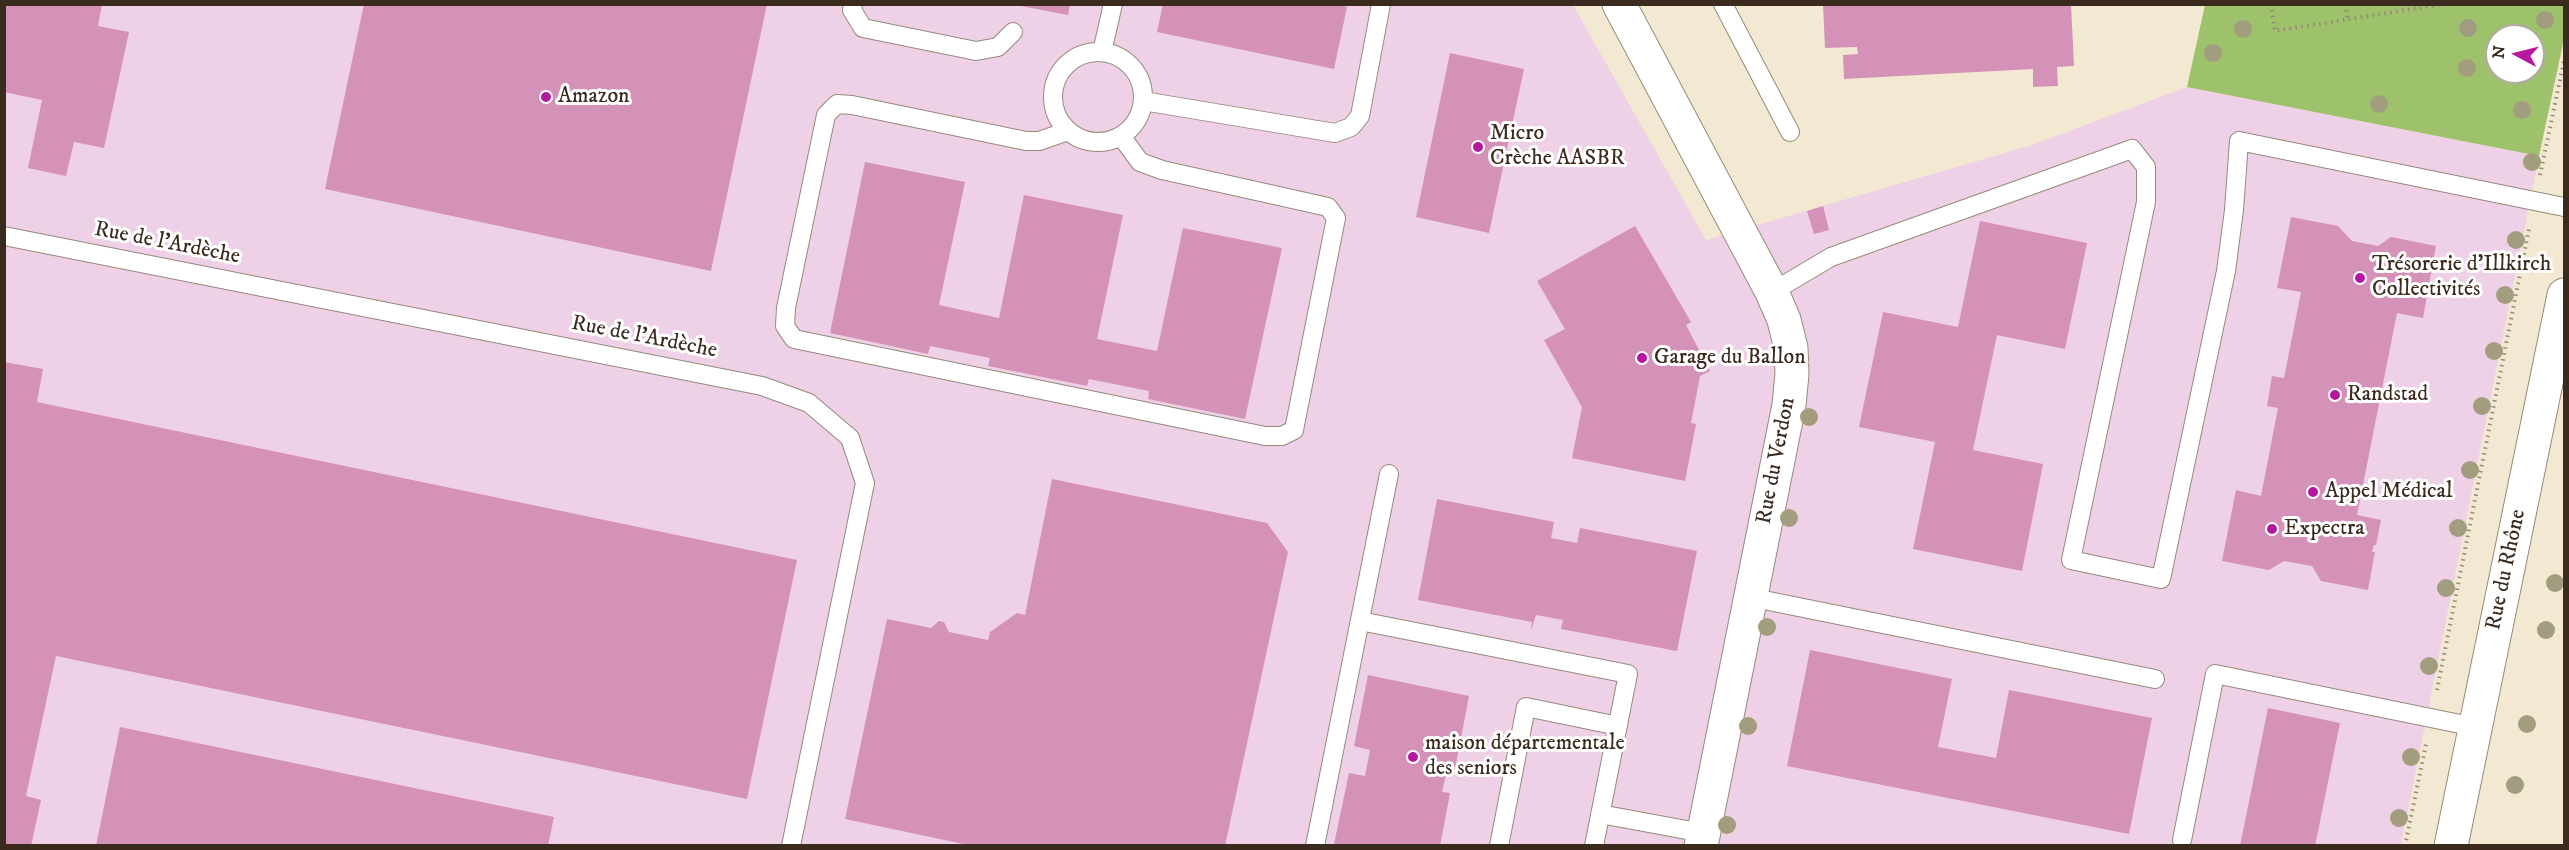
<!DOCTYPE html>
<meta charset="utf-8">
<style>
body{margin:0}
#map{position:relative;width:2569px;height:850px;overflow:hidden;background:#f3e9d2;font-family:"IM FELL DW Pica",serif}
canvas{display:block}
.frame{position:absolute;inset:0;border:6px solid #3b2a1e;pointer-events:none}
.north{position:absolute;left:2485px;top:24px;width:60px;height:60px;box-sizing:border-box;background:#fff;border:2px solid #b1aaa5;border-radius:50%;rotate:277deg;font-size:16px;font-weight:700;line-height:24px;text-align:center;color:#3b2a1e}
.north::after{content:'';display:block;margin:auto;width:21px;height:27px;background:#b5179e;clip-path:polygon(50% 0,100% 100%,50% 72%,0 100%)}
</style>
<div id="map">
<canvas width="2569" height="850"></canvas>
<div class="frame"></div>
<div class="north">N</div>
</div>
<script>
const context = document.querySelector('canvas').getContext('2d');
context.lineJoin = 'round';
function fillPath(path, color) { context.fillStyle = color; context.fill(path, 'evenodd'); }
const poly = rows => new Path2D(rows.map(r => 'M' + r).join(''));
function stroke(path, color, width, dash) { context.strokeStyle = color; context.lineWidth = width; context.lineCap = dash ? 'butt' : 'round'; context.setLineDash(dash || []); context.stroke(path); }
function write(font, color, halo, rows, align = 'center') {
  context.font = font + ' "IM FELL DW Pica",serif'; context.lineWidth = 6; context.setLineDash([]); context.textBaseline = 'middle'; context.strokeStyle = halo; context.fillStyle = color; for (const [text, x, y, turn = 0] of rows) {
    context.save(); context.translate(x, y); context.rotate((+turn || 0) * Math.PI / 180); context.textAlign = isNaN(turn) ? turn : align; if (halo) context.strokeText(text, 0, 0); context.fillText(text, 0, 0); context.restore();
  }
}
fillPath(poly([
 [5,5,1573,5,1706,240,2032,145,2187,87,2539,156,2401,845,5,846]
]), '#eed0e7');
fillPath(poly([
 [2205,5,2564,5,2564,39,2539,156,2187,87],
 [2497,36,2533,36,2533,72,2497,72]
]), '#9ec26c');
fillPath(poly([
 [4,4,102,4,98,26,129,32,104,148,74,142,66,176,28,168,42,100,4,92],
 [364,4,767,4,711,271,325,189],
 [1163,4,1336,4,1347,7,1334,69,1157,32],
 [1823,4,2071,4,2074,66,2057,67,2058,86,2033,87,2033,69,1844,79,1843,55,1858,54,1857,47,1825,48],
 [1021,6,1021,5,1070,5,1068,15],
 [1450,53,1524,69,1489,233,1416,217],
 [865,162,965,182,939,305,999,318,1024,195,1123,215,1097,339,1157,351,1183,228,1282,248,1245,419,1148,399,1149,391,1089,379,1087,386,988,366,990,358,930,346,928,354,830,333],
 [1823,206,1829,230,1814,234,1807,211],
 [2291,217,2338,226,2352,241,2378,246,2391,237,2436,246,2423,318,2397,313,2357,515,2381,520,2376,545,2374,545,2372,552,2375,552,2368,590,2321,581,2312,566,2284,561,2269,570,2222,561,2236,490,2261,496,2278,408,2267,406,2272,376,2284,378,2301,292,2277,288],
 [1980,221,2087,243,2065,349,1997,335,1973,450,2043,464,2022,571,1913,549,1935,442,1859,427,1883,312,1958,327],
 [1635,226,1691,322,1686,325,1710,371,1700,376,1691,423,1696,424,1685,481,1572,458,1582,407,1544,340,1565,329,1537,281],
 [4,362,43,369,37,402,797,560,747,799,56,656,26,796,41,800,31,846,4,846],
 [1052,479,1267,523,1288,552,1225,846,973,846,845,819,887,619,931,628,939,621,944,622,949,632,988,640,990,632,1017,613,1025,615],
 [1437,499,1554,522,1551,538,1577,543,1580,528,1697,551,1677,651,1561,629,1563,620,1536,615,1531,631,1532,622,1418,600],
 [1810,650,1952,679,1938,747,1996,758,2009,690,2152,718,2129,834,1787,766],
 [1368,675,1469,696,1456,764,1469,767,1468,769,1448,766,1442,792,1450,793,1440,846,1334,844,1349,773,1365,776,1370,750,1354,746],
 [2268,708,2340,723,2315,846,2240,846],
 [120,727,554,817,548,846,96,846]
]), '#d592b8');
const lane = poly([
 [853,4,852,10,863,28,976,51,998,47,1013,32],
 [1723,4,1790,132],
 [1102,52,1113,4],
 '1053 97a45 45 0 1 1 90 0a45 45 0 1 1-90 0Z',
 [1143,101,1335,133,1351,127,1360,116,1381,4],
 [1068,131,1039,141,1026,141,852,105,837,104,826,115,786,308,785,326,794,339,1265,436,1282,436,1294,430,1336,218,1328,207,1162,170,1140,162,1121,136],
 [4,236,762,386,809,403,850,438,865,483,791,846],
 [1772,292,1831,257,2132,149,2146,167,2146,202,2071,560,2161,579,2226,271,2234,210,2239,141,2564,207],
 [1749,597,2155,679],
 [1360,621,1628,674,1594,846],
 [1600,814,1703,833],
 [2182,840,2215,674,2475,727],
 [1315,846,1389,474],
 [1499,846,1526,707,1618,726]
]);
const street = poly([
 [1619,4,1772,292,1784,320,1791,348,1792,374,1789,405,1701,846]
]);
const secondary = poly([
 [2451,846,2564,295]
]);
stroke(lane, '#978a78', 20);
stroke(street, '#978a78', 35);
stroke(secondary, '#978a78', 35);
stroke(poly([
 [2271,4,2275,31,2443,4],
 [2345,4,2348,19],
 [2564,4,2564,5],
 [2540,175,2564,61],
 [2437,690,2529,229],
 [2405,846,2426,744]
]), '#978a78', 4, [1.5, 4.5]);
stroke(lane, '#fff', 18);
stroke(street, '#fff', 33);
stroke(secondary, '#fff', 33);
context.fillStyle = '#a19d7e';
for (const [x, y] of [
 [2545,20],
 [2468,28],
 [2243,29],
 [2213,53],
 [2467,68],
 [2379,104],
 [2522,110],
 [2532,162],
 [2516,240],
 [2505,295],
 [2494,351],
 [2482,406],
 [1809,417],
 [2470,470],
 [1789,518],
 [2458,528],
 [2555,583],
 [2446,588],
 [1767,627],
 [2546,630],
 [2429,666],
 [2527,724],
 [1748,726],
 [2411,757],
 [2515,785],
 [2399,818],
 [1727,825]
]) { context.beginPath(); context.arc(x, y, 9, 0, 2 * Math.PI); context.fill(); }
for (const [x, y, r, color] of [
 [546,97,6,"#b5179e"],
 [1478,147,6,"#b5179e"],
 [2360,278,6,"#b5179e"],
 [1642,358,6,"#b5179e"],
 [2335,395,6,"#b5179e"],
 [2313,492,6,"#b5179e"],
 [2272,529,6,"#b5179e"],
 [1413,757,6,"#b5179e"]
]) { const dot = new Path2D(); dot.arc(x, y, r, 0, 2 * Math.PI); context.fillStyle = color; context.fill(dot); stroke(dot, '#fff', 2); }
write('22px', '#3b2a1e', '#fff', [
 ["Amazon",558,97],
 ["Micro",1490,134],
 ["Crèche AASBR",1490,159],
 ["Trésorerie d'Illkirch",2372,265],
 ["Collectivités",2372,290],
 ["Garage du Ballon",1654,358],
 ["Randstad",2347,395],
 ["Appel Médical",2325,492],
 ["Expectra",2284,529],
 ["maison départementale",1425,744],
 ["des seniors",1425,769]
], 'left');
write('22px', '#3b2a1e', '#fff', [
 ["Rue de l'Ardèche",167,244,11],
 ["Rue de l'Ardèche",644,338,11],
 ["Rue du Verdon",1777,461,-79],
 ["Rue du Rhône",2507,570,-78]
]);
</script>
